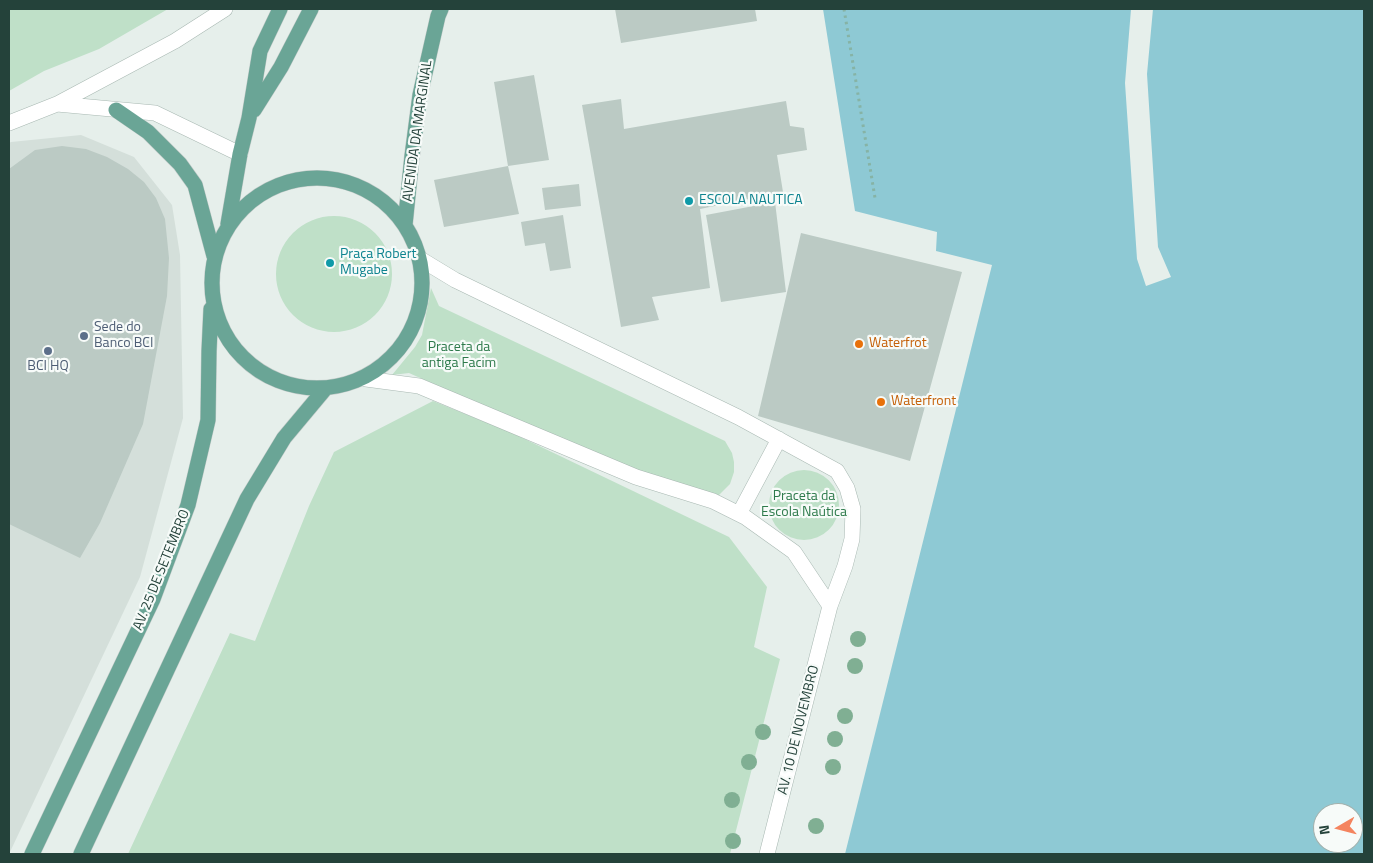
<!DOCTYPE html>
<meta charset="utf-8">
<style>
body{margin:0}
#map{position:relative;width:1373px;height:863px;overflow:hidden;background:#e6efeb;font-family:"Titillium Web",sans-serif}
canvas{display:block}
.frame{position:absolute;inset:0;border:10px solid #24423a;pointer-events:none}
.north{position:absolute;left:1313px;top:803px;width:50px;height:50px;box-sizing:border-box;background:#f7fbf9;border:1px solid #a3b1ad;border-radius:50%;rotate:262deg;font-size:14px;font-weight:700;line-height:20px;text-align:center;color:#24423a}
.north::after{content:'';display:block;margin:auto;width:18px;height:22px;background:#f4845f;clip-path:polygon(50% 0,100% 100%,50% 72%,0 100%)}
</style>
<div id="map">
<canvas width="1373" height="863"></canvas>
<div class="frame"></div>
<div class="north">N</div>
</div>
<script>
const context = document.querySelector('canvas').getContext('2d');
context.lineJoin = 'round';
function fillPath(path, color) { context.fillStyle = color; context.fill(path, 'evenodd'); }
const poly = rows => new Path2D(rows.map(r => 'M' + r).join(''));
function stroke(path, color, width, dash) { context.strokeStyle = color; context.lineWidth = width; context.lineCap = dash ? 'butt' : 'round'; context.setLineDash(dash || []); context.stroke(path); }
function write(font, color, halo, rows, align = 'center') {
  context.font = font + ' "Titillium Web",sans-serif'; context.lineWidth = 4.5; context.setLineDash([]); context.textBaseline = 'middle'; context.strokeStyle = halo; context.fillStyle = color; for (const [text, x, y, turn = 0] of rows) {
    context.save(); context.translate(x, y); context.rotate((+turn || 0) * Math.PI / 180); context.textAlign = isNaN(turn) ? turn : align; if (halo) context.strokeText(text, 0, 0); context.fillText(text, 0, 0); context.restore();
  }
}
fillPath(poly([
 [81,135,134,157,172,205,180,255,183,418,140,577,9,854,9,143,11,142]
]), '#d4dfda');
fillPath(poly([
 [9,9,168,9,99,49,44,71,9,91],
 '276 274a58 58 0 1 1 116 0a58 58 0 1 1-116 0Z',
 [431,288,439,306,725,441,732,453,734,462,734,472,730,484,713,501,698,502,409,373,392,375,415,347,422,335],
 [433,401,510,432,729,537,767,587,754,647,780,659,730,854,128,854,230,633,255,641,309,506,334,452],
 '769 505a35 35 0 1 1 70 0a35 35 0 1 1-70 0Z'
]), '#bfe0c8');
fillPath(poly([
 [823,9,1131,9,1125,83,1137,259,1146,286,1171,277,1158,247,1147,74,1153,9,1364,9,1364,854,845,854,992,265,936,251,937,232,855,211],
 [1323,813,1353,813,1353,843,1323,843]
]), '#8ec9d4');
fillPath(poly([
 [615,9,755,9,757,21,621,43],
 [534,75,549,160,508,166,519,214,444,227,434,180,508,166,494,82],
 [621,99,624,129,786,101,790,126,804,128,807,150,777,155,783,192,700,209,710,288,652,297,659,320,621,327,582,105],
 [62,146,86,149,107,157,128,169,144,182,156,198,165,219,169,258,167,296,143,424,100,523,80,558,9,524,9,169,35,150],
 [579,184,581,206,545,210,542,188],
 [775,202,786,292,721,302,706,215],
 [563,215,571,268,550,271,545,243,525,246,521,222],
 [801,233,962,272,910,461,758,416]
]), '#bbcac4');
const minor = poly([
 [57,104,175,41,225,9],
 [9,123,57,104,155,113,240,154],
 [422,260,455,280,738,417,837,471,847,488,853,509,852,539,845,566,830,606,767,854],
 [366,379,419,386,636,477,713,501,745,517,794,552,830,606],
 [739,514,779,439]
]);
const major = poly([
 [116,110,148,132,180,164,195,185,214,256],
 [254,110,281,67,311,9],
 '212 283a105 105 0 1 1 210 0a105 105 0 1 1-210 0Z',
 [228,224,240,154,249,118,260,51,280,9],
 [405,225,412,156,420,95,438,16,441,9],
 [32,854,153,599,188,505,208,420,209,351,211,309],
 [81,854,247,499,284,438,325,389]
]);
stroke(minor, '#a8b8b2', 16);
stroke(major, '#c2cac8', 16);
stroke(poly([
 [844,9,875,198]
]), '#86b3a5', 3, [2.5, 4]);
stroke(minor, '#fff', 15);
stroke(major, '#6aa596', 15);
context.fillStyle = '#80af93';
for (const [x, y] of [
 [858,639],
 [855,666],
 [845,716],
 [763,732],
 [835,739],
 [749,762],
 [833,767],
 [732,800],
 [816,826],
 [733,841]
]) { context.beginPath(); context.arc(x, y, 8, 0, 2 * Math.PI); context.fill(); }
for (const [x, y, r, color] of [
 [689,201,5,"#0f9aa8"],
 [330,263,5,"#0f9aa8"],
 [84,336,5,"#5c6f8a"],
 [859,344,5,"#e8710a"],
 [48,351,5,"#5c6f8a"],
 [881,402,5,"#e8710a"]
]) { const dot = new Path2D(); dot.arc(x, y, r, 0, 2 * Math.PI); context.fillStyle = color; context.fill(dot); stroke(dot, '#f7fbf9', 2); }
write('14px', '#24423a', '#f7fbf9', [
 ["AVENIDA DA MARGINAL",418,131,-82],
 ["AV. 25 DE SETEMBRO",162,570,-68],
 ["AV. 10 DE NOVEMBRO",799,730,-76]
]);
write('14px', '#0d838f', '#f7fbf9', [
 ["ESCOLA NAUTICA",699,201],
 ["Praça Robert",340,255],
 ["Mugabe",340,271]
], 'left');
write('14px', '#4e5e75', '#f7fbf9', [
 ["Sede do",94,328],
 ["Banco BCI",94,344],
 ["BCI HQ",48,367,"center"]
], 'left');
write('14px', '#c56008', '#f7fbf9', [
 ["Waterfrot",869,344],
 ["Waterfront",891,402]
], 'left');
write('14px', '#2d7a4b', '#f7fbf9', [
 ["Praceta da",459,348],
 ["antiga Facim",459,364],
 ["Praceta da",804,497],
 ["Escola Naútica",804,513]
]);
</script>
